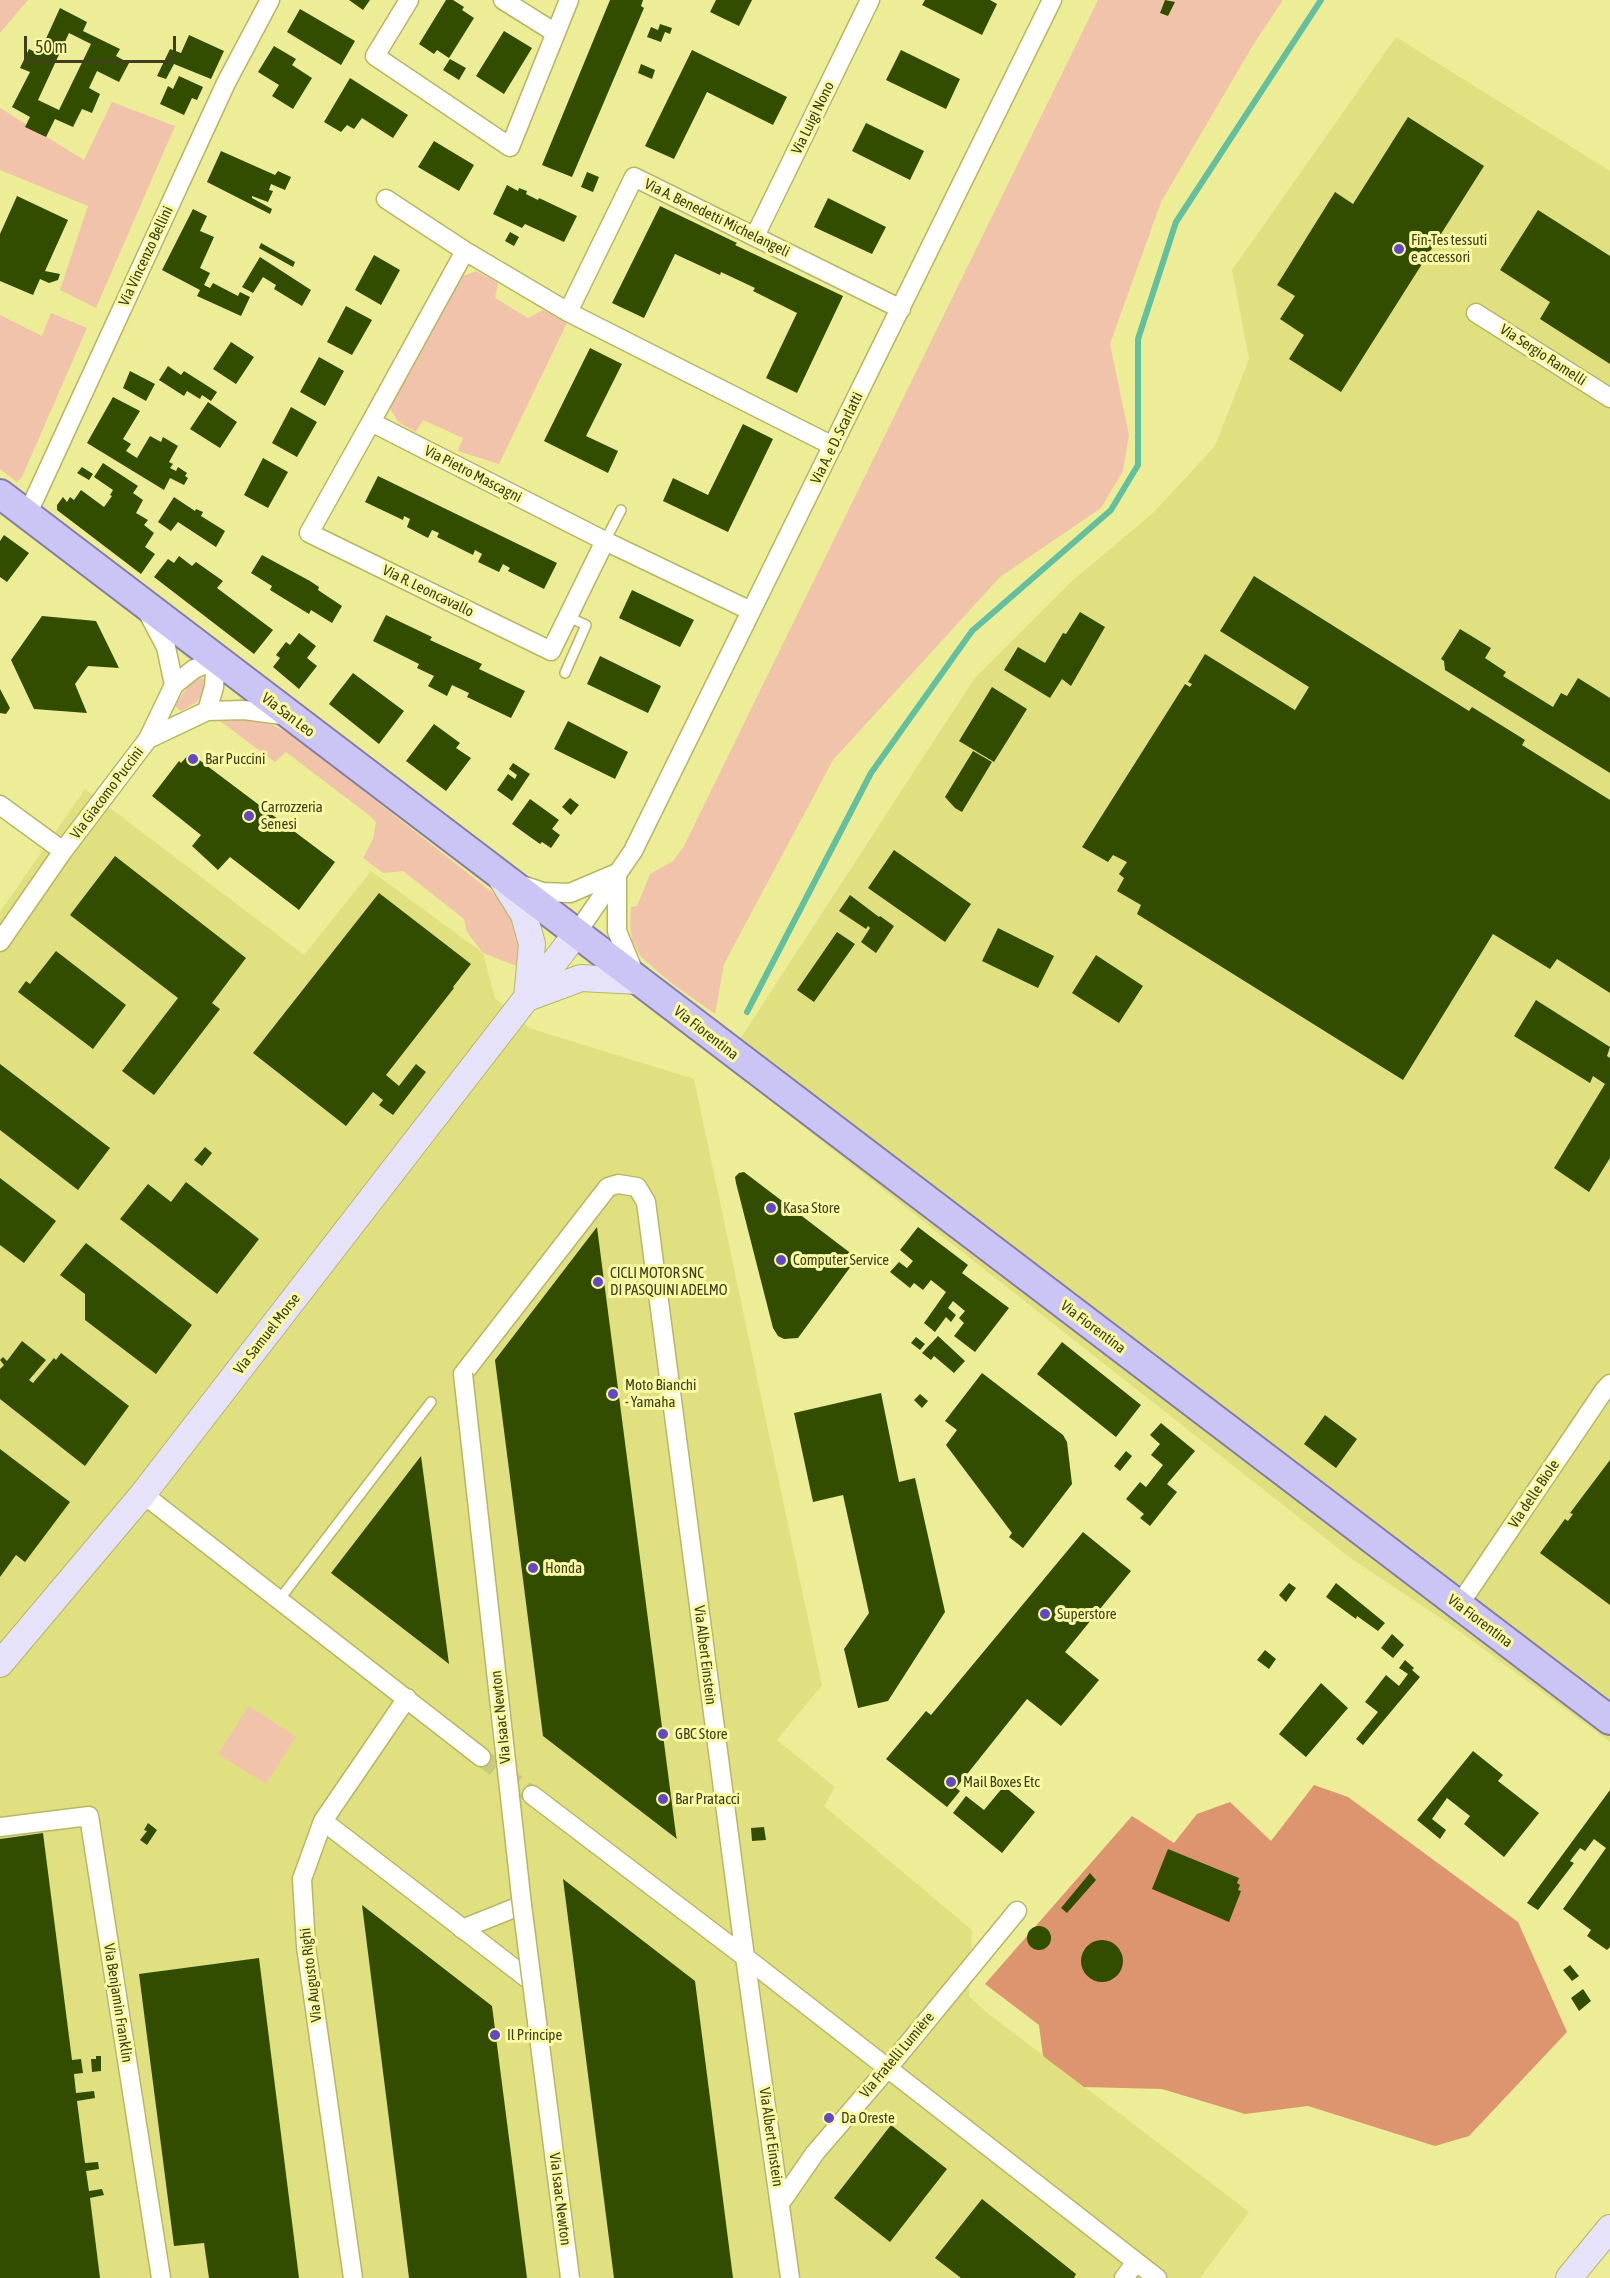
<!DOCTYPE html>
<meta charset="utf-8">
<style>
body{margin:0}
#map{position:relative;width:1610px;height:2278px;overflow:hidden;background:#eced96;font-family:"Asap Condensed",sans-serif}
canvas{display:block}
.scale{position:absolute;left:24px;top:36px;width:152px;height:27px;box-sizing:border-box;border:3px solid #3f3f1b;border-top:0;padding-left:8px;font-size:18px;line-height:21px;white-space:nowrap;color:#3f3f1b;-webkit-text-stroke:4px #f9faa3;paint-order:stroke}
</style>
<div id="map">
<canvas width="1610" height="2278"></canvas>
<div class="scale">50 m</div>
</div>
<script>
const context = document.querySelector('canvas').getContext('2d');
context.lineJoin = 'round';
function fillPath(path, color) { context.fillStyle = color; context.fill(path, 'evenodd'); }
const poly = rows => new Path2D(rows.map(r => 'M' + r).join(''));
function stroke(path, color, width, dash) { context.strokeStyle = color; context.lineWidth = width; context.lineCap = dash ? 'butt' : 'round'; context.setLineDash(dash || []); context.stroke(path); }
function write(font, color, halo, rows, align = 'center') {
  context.font = font + ' "Asap Condensed",sans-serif'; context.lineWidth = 6; context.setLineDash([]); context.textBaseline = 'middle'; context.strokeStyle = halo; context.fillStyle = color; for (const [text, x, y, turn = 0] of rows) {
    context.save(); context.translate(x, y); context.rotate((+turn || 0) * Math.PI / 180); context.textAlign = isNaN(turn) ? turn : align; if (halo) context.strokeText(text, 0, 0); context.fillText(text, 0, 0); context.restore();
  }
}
fillPath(poly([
 [1396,37,1610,171,1610,1742,1448,1623,1349,1557,724,1064,974,679,1071,582,1154,512,1215,446,1249,359,1232,270],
 [85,789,304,955,371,871,483,953,495,998,529,1028,694,1079,822,1685,777,1740,835,1787,824,1806,972,1930,969,1996,986,2012,1249,2212,1200,2278,0,2278,0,912]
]), '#e0e081');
fillPath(poly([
 [0,0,28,0,0,33],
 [1098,0,1283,0,1253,45,1161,202,1110,344,1129,435,1123,471,1101,508,1000,577,833,760,724,964,715,1014,670,982,641,957,632,940,630,924,631,907,637,906,650,874,673,861,684,846],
 [112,102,175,126,96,308,60,290,88,206,0,170,0,108,84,160],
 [476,271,498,283,495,298,528,318,543,310,567,323,499,464,458,451,463,438,423,420,416,432,398,422,390,408,461,277],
 [51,313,87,328,22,477,17,482,0,469,0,315,42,336],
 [200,678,205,679,206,690,197,702,181,711,174,705,193,681],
 [246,719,272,725,291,734,498,897,511,916,521,939,524,969,483,953,467,932,464,919,403,871,383,873,363,858,373,839,376,822,370,816,286,752,275,762,220,721],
 [249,1706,296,1737,266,1784,218,1754]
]), '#f1c3ab');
fillPath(poly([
 [1314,1785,1348,1797,1518,1922,1567,2032,1469,2136,1435,2146,1308,2106,1245,2114,1162,2089,1084,2087,1043,2056,1039,2025,985,1984,1132,1816,1174,1843,1197,1814,1230,1802,1271,1841]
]), '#dd956f');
stroke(poly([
 [747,1012,871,773,972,631,1111,510,1138,465,1138,339,1176,222,1321,0]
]), '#62bf9f', 6);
fillPath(poly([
 [349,0,370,0,363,10],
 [446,0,453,0,464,7,462,10,474,18,449,58,437,50,434,54,419,44],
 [610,0,643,0,641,6,644,8,572,177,542,165],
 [716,0,752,0,739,26,710,12],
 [925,0,990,0,997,4,982,35,922,5],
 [1165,0,1175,2,1168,16,1160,13],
 [60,8,87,22,83,31,120,49,116,56,129,63,119,82,97,71,89,88,100,94,92,113,82,109,73,127,55,119,46,137,25,127,30,117,12,107,30,72,20,68,29,49,39,54],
 [69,33,91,44,59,110,38,100],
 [300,9,355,41,341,65,287,32],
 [660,24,672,28,670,34,665,32,661,42,647,37,651,27,658,30],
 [504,31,532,48,504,94,476,76],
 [189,35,224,51,211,79,174,64,166,79,157,76,170,49,181,53],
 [274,46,296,59,292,65,312,78,293,109,272,96,279,85,258,72],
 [692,50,787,97,773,125,707,92,674,159,645,146],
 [901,50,960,79,946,109,886,80],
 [450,59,466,68,459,80,443,70],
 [641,64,655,70,652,79,638,73],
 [179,76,203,87,197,100,192,98,184,115,160,104,168,86,173,89],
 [350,78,408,115,393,138,362,118,354,129,347,125,341,132,324,122],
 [1408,117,1484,166,1341,392,1289,359,1304,335,1280,319,1295,296,1277,285,1335,192,1353,204],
 [866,123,924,151,910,180,852,151],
 [434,141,474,165,459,191,418,167],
 [221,151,275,175,278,171,291,177,285,190,271,184,269,190,273,191,268,202,252,196,252,198,272,209,270,214,207,182],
 [587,172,599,177,593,192,581,187],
 [507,185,518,191,519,188,527,191,526,194,538,200,539,198,577,216,564,242,525,224,522,228,493,214],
 [17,196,68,220,45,271,60,274,58,280,49,283,40,279,33,295,0,281,0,234],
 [828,198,886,227,872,254,814,227],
 [660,206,737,243,735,245,843,296,797,393,766,378,797,313,753,291,755,288,721,272,720,275,675,254,644,318,612,303],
 [193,209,207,216,200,231,214,237,200,268,210,273,204,285,210,288,213,283,238,296,240,292,250,297,241,316,197,296,200,290,162,270],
 [1538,210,1610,256,1610,364,1540,319,1550,302,1500,270],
 [510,232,519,237,514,246,505,241],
 [261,243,295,262,293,267,259,248],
 [374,255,400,270,381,305,355,290],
 [260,257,311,290,302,306,274,289,276,285,263,277,253,293,242,287],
 [346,306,372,320,352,355,327,342],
 [231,342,254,357,236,384,213,369],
 [590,348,622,364,586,436,618,451,608,473,544,441],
 [319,357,344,371,325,406,300,392],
 [168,366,181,375,184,371,217,392,211,401,202,395,200,399,187,391,184,396,159,380],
 [130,371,155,384,146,401,123,388],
 [113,397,140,411,123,439,131,444,126,451,137,458,150,436,161,442,163,437,178,446,169,462,173,464,170,468,176,471,178,467,187,473,185,476,188,478,184,485,170,478,164,490,87,443],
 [208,402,237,422,220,448,190,429],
 [291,407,317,422,297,457,272,443],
 [743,424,773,439,728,532,663,501,673,478,708,495],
 [263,458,288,472,268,508,244,495],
 [103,463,138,486,133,493,143,500,136,513,148,520,144,525,154,533,145,547,155,554,141,574,57,510,57,505,63,497,67,502,70,497,74,500,81,490,104,507,112,496,110,495,113,490,94,477],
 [82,467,93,474,89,480,77,473],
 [378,476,557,563,544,589,508,571,510,568,503,564,499,572,478,562,482,554,475,550,473,555,437,537,439,533,432,530,428,538,407,527,410,519,404,516,403,520,365,502],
 [174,497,195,511,196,509,203,512,201,516,225,531,216,547,178,522,171,531,158,522],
 [4,535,29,553,7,582,0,577,0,541],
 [262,555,310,581,319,587,318,590,342,606,332,623,311,610,309,614,270,590,272,586,251,573],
 [179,556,192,566,196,562,223,581,217,588,273,630,254,654,154,577,168,559,174,563],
 [1254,576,1469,711,1472,707,1525,740,1522,745,1610,800,1610,993,1557,959,1550,969,1493,934,1403,1080,1137,914,1141,905,1117,891,1124,878,1119,874,1127,862,1113,855,1108,862,1082,847,1185,684,1190,687,1192,684,1188,682,1205,654,1295,710,1309,687,1220,631],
 [632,590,694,620,680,647,619,618],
 [1080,612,1105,627,1071,686,1062,679,1050,698,1004,670,1018,647,1045,663,1063,633,1066,634],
 [386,615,432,637,430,640,482,664,479,669,525,691,511,718,467,697,469,693,452,685,447,696,428,686,434,676,417,668,419,664,373,641],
 [42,616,96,621,119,668,88,666,75,684,87,713,34,709,11,660],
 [1460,629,1491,648,1485,658,1506,672,1503,676,1553,707,1561,693,1567,696,1578,678,1610,698,1610,773,1445,670,1444,661,1441,659],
 [299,633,316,646,307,658,317,666,299,689,273,667,280,658,276,655,286,642,290,645],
 [600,656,661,686,648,713,587,684],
 [353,673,404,711,379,744,329,704],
 [992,687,1027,709,994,762,959,741],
 [0,689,10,708,6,714,0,713],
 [568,721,628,752,615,779,554,749],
 [434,724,460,743,456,748,471,758,446,791,406,761],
 [973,751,992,762,962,812,955,808,945,797],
 [190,753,335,862,299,910,230,857,218,870,192,846,201,835,152,796,179,761,181,763],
 [513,763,530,774,512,801,497,790,508,774,515,779,517,775,509,769],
 [570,798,579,805,571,815,562,807],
 [530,799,559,820,552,829,560,835,551,848,542,842,540,844,512,824],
 [894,850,971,904,945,942,868,888],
 [115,856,246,958,212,1003,220,1009,154,1095,122,1071,178,998,70,915],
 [379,893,471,964,453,987,454,988,386,1075,399,1086,416,1064,426,1072,393,1115,379,1105,383,1100,373,1092,346,1126,253,1053],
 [850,895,879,917,880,916,894,926,876,953,861,942,870,928,868,926,866,929,839,911],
 [998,928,1054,956,1038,988,982,961],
 [837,932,855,944,814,1002,797,990],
 [56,951,126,1005,93,1049,18,992,26,981,30,984],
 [1096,955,1143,986,1119,1023,1072,993],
 [1536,1000,1610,1047,1607,1056,1610,1058,1610,1158,1589,1192,1554,1168,1605,1084,1593,1076,1590,1083,1514,1036],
 [0,1064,110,1148,78,1190,0,1130],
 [205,1147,212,1153,202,1166,194,1160],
 [744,1172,857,1258,798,1338,784,1339,778,1336,773,1328,736,1183,735,1177,739,1173],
 [0,1178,56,1221,24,1263,0,1245],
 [186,1182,259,1239,217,1294,120,1219,148,1184,171,1202],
 [597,1227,676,1835,677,1839,543,1736,495,1360],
 [918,1227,968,1265,962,1273,1009,1308,975,1352,954,1336,964,1323,959,1318,965,1311,953,1301,948,1308,956,1315,951,1322,946,1317,935,1332,924,1323,946,1292,931,1280,923,1290,914,1283,910,1288,890,1272,899,1262,907,1268,913,1261,900,1250],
 [86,1243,192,1325,156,1374,85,1320,85,1294,60,1275],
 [938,1336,965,1361,954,1373,934,1356,931,1360,922,1353],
 [916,1337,925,1344,920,1350,911,1343],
 [22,1341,46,1360,29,1380,33,1383,54,1358,56,1360,61,1353,129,1406,85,1466,0,1399,0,1369,4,1365,0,1360,3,1357,7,1361],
 [1062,1342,1141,1405,1116,1437,1037,1374],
 [982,1373,1063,1435,1067,1442,1072,1484,1023,1548,1009,1537,1012,1533,946,1445,957,1430,945,1421],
 [881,1393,899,1482,915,1478,945,1612,888,1701,858,1708,844,1649,869,1613,843,1495,813,1502,794,1413],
 [920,1394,928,1401,922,1408,914,1400],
 [1325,1415,1357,1439,1336,1468,1304,1444],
 [1161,1423,1195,1451,1167,1484,1177,1492,1150,1526,1140,1518,1144,1514,1126,1499,1140,1482,1146,1487,1163,1465,1151,1455,1160,1444,1150,1435],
 [0,1449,70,1502,25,1562,16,1555,0,1577],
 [1126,1451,1132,1456,1120,1471,1114,1466],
 [421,1456,449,1664,331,1573],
 [1610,1460,1610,1605,1540,1553,1565,1519,1568,1521,1573,1514,1570,1513],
 [1083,1532,1131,1571,1065,1652,1099,1680,1061,1726,1027,1699,956,1788,960,1791,947,1807,886,1759,926,1711,931,1715],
 [1289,1583,1296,1588,1286,1602,1279,1595],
 [1336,1583,1385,1623,1378,1631,1357,1616,1356,1619,1326,1597],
 [1392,1634,1404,1645,1393,1658,1381,1648],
 [1265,1650,1276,1659,1269,1669,1257,1660],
 [1405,1660,1414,1668,1412,1670,1420,1677,1363,1745,1356,1739,1378,1712,1365,1702,1386,1675,1399,1686,1408,1674,1399,1668],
 [1321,1683,1348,1708,1306,1757,1279,1734],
 [1473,1751,1503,1775,1498,1781,1539,1813,1504,1857,1464,1824,1470,1816,1447,1798,1432,1819,1446,1830,1440,1839,1417,1820],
 [1004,1786,1035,1812,1002,1853,953,1813,966,1796,984,1810],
 [1610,1790,1610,1947,1607,1950,1587,1936,1591,1930,1563,1909,1606,1848,1594,1839,1585,1851,1580,1848,1570,1861,1574,1863,1538,1910,1527,1903],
 [148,1823,157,1830,147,1845,140,1840,147,1831,144,1830],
 [764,1827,766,1840,752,1841,751,1828],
 [43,1833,72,2060,81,2059,83,2073,74,2074,76,2093,94,2091,95,2098,77,2101,85,2163,98,2162,99,2169,86,2171,89,2191,102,2189,104,2195,90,2198,100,2278,0,2278,0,1839],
 [1168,1849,1239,1878,1237,1883,1240,1885,1238,1890,1241,1891,1229,1922,1152,1889],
 [1090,1873,1096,1880,1067,1913,1061,1908],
 [563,1879,695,1981,733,2278,614,2278],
 [362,1905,492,2006,527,2278,409,2278],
 '1027 1938a12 12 0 1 1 24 0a12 12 0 1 1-24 0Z',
 '1081 1961a21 21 0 1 1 42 0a21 21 0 1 1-42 0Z',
 [259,1958,299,2278,209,2278,204,2243,174,2246,139,1974],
 [1570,1965,1579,1976,1572,1981,1563,1970],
 [1583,1989,1591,2001,1579,2011,1571,1998],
 [96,2056,101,2056,101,2071,92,2072,91,2059,96,2059],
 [891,2125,947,2169,890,2242,834,2198],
 [982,2199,1076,2274,1074,2278,961,2278,935,2258]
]), '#324d00');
stroke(poly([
 [481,1757,532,1795]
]), '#c9ca7d', 18, [18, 9]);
const lane = poly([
 [605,541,621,510],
 [565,673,586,625,568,617],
 [279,1600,431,1402]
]);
const street = poly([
 [409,0,375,56,510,147,569,0],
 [503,0,554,32],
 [386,199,465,251,568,312,833,446],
 [755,236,870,0],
 [465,251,371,422,605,541,751,611],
 [568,312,634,177,901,309],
 [1476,313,1610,398],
 [371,422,309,533,551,651,605,541],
 [27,515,226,83,270,0],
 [147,611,166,647,174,685],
 [207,711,244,710,289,716],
 [0,805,63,851],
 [525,886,543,892,570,893,617,873,617,931,635,975],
 [576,934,633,851,1052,0],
 [0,942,63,851,148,739,207,711,214,687,216,660,194,669,174,685,148,739],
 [463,1374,608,1187,618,1184,637,1187,646,1202,745,1957,790,2278],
 [143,1494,481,1757],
 [1459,1605,1605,1389,1610,1384],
 [532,1795,745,1957,1157,2278],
 [323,1821,532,1982],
 [0,1827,89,1816,161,2278],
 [462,1929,522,1905],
 [781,2202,815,2153,888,2068,1017,1911],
 [353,2278,306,1946,302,1879,323,1821,407,1698],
 [1124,2278,1136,2262]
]);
const secondary = poly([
 [501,878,524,915,532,944,527,998,581,978,638,981],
 [0,1664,143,1494,576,934],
 [1569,2278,1610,2228]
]);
const primary = poly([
 [0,494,1610,1720]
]);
stroke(lane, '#b7b762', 12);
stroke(street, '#b7b762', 21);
stroke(secondary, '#b7b762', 28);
stroke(primary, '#837da5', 32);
stroke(lane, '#fff', 9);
stroke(street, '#fff', 18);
stroke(secondary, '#e5e2fa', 26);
stroke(primary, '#cbc5f6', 28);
const streetBridge = poly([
 [463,1374,522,1905,570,2278]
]);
stroke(streetBridge, '#b7b762', 21, []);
stroke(streetBridge, '#fff', 18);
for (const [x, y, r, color] of [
 [1399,249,6,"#6448c1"],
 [193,759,6,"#6448c1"],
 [249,816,6,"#6448c1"],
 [771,1208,6,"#6448c1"],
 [781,1260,6,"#6448c1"],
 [598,1282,6,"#6448c1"],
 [613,1394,6,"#6448c1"],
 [533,1568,6,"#6448c1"],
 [1045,1614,6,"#6448c1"],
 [663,1734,6,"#6448c1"],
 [951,1782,6,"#6448c1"],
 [663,1799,6,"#6448c1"],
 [495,2035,6,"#6448c1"],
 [829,2118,6,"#6448c1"]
]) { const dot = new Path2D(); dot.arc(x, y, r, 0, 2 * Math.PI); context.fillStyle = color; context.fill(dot); stroke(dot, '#f9faa3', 2); }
write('15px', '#3f3f1b', '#f9faa3', [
 ["Via Luigi Nono",813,118,-64],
 ["Via A. Benedetti Michelangeli",717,218,26],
 ["Via Vincenzo Bellini",146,256,-65],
 ["Via Sergio Ramelli",1543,355,33],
 ["Via A. e D. Scarlatti",837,438,-64],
 ["Via Pietro Mascagni",473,474,27],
 ["Via R. Leoncavallo",428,591,26],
 ["Via San Leo",288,715,37],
 ["Via Giacomo Puccini",107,793,-53],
 ["Via Fiorentina",706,1033,38],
 ["Via Fiorentina",1093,1327,37],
 ["Via Samuel Morse",267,1334,-52],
 ["Via delle Biole",1534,1494,-56],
 ["Via Fiorentina",1480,1621,37],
 ["Via Albert Einstein",705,1655,83],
 ["Via Isaac Newton",501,1717,-96],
 ["Via Augusto Righi",311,1975,-97],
 ["Via Benjamin Franklin",118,2003,81],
 ["Via Fratelli Lumière",897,2055,-50],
 ["Via Albert Einstein",771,2137,82],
 ["Via Isaac Newton",560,2199,83]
]);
write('15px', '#3f3f1b', '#f9faa3', [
 ["Fin-Tes tessuti",1411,240],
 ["e accessori",1411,257],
 ["Bar Puccini",205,759],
 ["Carrozzeria",261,807],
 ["Senesi",261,824],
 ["Kasa Store",783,1208],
 ["Computer Service",793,1260],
 ["CICLI MOTOR SNC",610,1273],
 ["DI PASQUINI ADELMO",610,1290],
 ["Moto Bianchi",625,1385],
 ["- Yamaha",625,1402],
 ["Honda",545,1568],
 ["Superstore",1057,1614],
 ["GBC Store",675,1734],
 ["Mail Boxes Etc",963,1782],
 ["Bar Pratacci",675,1799],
 ["Il Principe",507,2035],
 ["Da Oreste",841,2118]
], 'left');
</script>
